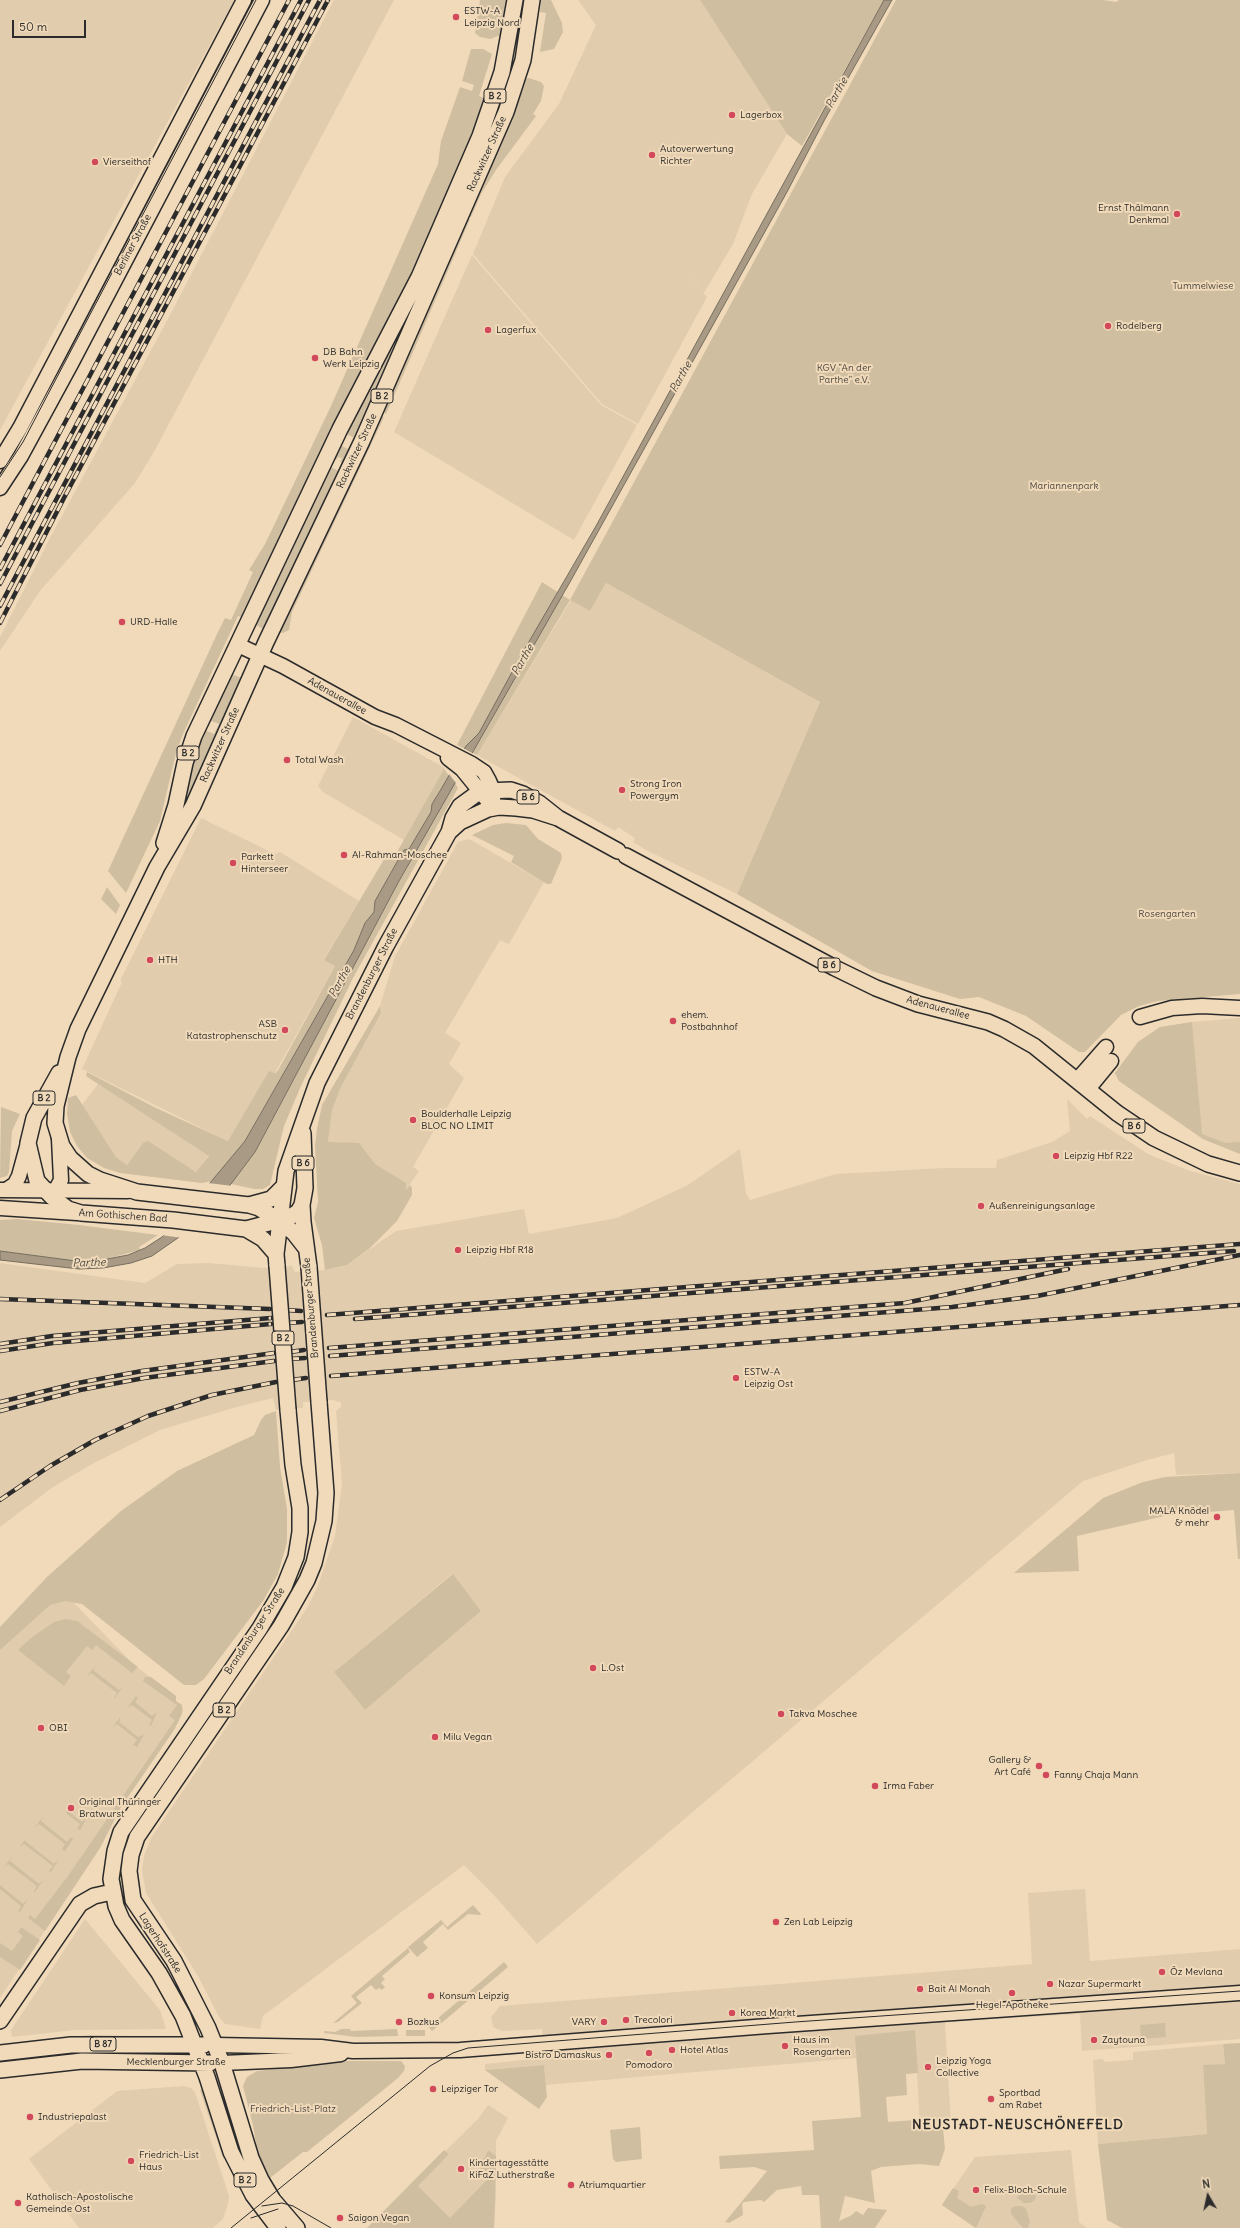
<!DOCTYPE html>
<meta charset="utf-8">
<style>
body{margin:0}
#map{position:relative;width:1240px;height:2228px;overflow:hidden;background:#f1dab9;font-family:Delius,sans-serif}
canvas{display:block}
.north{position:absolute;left:1188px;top:2176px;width:40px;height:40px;-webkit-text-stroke:3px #f1dab9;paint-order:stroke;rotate:351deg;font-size:11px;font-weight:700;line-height:16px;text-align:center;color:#2b2b2b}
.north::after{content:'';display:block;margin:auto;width:14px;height:18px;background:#2b2b2b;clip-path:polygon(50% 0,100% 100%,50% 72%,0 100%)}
.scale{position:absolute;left:12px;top:20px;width:74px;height:18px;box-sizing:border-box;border:2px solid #2b2b2b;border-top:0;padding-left:5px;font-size:12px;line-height:14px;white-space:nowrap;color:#2b2b2b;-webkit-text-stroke:3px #f1dab9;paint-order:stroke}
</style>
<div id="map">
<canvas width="1240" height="2228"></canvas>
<div class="north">N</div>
<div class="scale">50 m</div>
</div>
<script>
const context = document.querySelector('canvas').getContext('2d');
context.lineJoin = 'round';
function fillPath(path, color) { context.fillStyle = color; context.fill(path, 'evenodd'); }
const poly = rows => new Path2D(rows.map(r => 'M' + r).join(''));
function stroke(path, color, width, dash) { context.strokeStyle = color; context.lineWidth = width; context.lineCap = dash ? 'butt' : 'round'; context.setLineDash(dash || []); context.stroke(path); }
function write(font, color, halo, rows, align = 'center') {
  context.font = font + ' Delius,sans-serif'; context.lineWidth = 4; context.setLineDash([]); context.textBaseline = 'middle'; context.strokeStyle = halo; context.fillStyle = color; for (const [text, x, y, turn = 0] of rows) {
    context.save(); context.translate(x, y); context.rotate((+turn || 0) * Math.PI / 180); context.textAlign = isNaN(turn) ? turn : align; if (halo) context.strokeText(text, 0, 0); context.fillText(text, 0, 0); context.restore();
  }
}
fillPath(poly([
 [0,0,234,0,0,430],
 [334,0,394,0,155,450,135,483,40,591,0,651,0,637,50,538,170,315],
 [578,0,700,0,787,134,752,194,733,244,704,293,675,260,707,297,638,424,602,404,473,254,505,177,559,104,596,25],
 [472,255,601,405,637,425,574,540,394,432],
 [606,583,820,702,737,894,648,851,633,842,635,838,618,827,615,831,477,755,571,600,590,611],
 [353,717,445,768,404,840,323,792,318,786],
 [201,818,275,854,280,852,359,901,324,959,335,966,276,1071,283,1074,240,1147,82,1069,122,982,120,981],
 [469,839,544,882,509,944,500,940,445,1033,461,1043,449,1064,464,1078,413,1167,419,1171,406,1190,328,1142,332,1111,340,1089,381,1013,380,1006,395,956,403,942,458,842],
 [1240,1018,1240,1154,1203,1139,1119,1081,1115,1073,1138,1042,1160,1027,1192,1022],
 [98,1084,209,1155,197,1172,143,1143,127,1165,116,1157,82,1105],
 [1067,1099,1087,1119,1090,1116,1148,1154,1190,1171,1240,1184,1240,1473,1176,1475,1174,1453,1147,1460,1083,1481,537,1944,492,1893,464,1865,263,2016,260,2029,225,2024,219,2017,198,1976,146,1893,142,1870,144,1856,151,1838,307,1608,317,1588,335,1536,342,1483,336,1411,341,1407,341,1403,333,1400,303,1402,303,1408,276,1410,273,1398,233,1408,160,1430,94,1463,53,1487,0,1527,0,1263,145,1283,177,1264,209,1263,264,1268,292,1266,295,1272,325,1270,347,1265,396,1231,524,1209,529,1234,617,1218,688,1185,740,1149,746,1193,750,1200,836,1174,943,1168,996,1168,997,1160,1052,1142,1070,1131],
 [452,1574,481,1611,365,1710,334,1672],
 [48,1576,134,1665,176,1696,175,1701,182,1705,183,1711,174,1730,121,1807,100,1848,0,1998,0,1627],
 [1085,1889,1090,1961,1240,1949,1240,2039,1082,2051,1080,2014,945,2022,951,2124,920,2128,917,2073,858,2077,856,2058,546,2085,544,2065,485,2070,485,2064,543,2058,542,2029,502,2031,493,2027,491,2017,500,2006,1032,1964,1028,1893],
 [85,1919,160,2010,166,2029,75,2030,12,2037,11,2030],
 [1223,2044,1225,2064,1203,2066,1207,2134,1098,2144,1093,2060,1103,2059,1104,2062,1133,2060,1133,2052],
 [184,2086,191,2088,195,2092,229,2196,228,2204,223,2219,213,2228,79,2228,29,2159,117,2091],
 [488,2105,508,2118,496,2141,496,2195,494,2228,367,2228,478,2119],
 [1071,2150,1079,2222,1087,2228,975,2228,942,2205,975,2157]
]), '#e1ccae');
fillPath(poly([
 [480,0,509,0,504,34,490,39,480,37,475,33],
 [541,0,551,0,562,23,563,32,554,49,540,52,546,13,540,12],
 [700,0,884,0,802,146,787,134],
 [896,0,1103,0,1116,2,1119,0,1240,0,1240,994,1158,1001,1139,1006,1121,1015,1085,1052,1079,1052,1026,1016,979,997,960,999,872,971,737,894,820,702,606,583,590,611,570,600,477,755,457,745,542,582,570,600],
 [471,49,483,49,492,54,479,96,484,98,469,147,434,230,243,618,238,616,183,734,176,753,160,821,126,893,108,871,217,634,225,618,231,620,253,572,249,570,265,544,331,406,438,164,441,141,460,87,472,91,474,85,462,81],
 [529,78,541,82,544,86,541,101,533,114,536,116,496,170,481,194,471,217,465,216,525,79],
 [470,219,417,343,386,414,382,410,464,220],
 [437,251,357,439,344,433],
 [381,416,384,417,292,612,289,630,283,633,278,632],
 [338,444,352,451,345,464,340,462,342,458,338,457,336,460,332,458],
 [328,466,341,472,267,631,256,625,287,561,299,526],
 [229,673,244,679,192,796,182,810,193,752],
 [209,720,219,724,214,734,204,730],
 [444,769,449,776,448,780,440,791,432,804,431,812,409,849,404,850,375,901,374,912,365,923,354,950,245,1141,212,1181,202,1183,120,1173,104,1168,87,1158,77,1146,70,1132,67,1114,68,1098,76,1095,116,1157,127,1165,143,1143,148,1141,196,1172,209,1156,98,1084,86,1076,87,1072,154,1107,228,1141,269,1071,276,1074,335,966,324,960,386,856,393,859],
 [454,782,458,788,353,978,301,1086,284,1126,270,1185,263,1189,254,1189,231,1184,255,1152,399,881],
 [506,823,526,825,538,839,561,853,562,858,551,884,547,884,511,862,514,856,472,835,493,825],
 [107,887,120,905,116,914,101,899],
 [380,1006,381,1013,340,1089,332,1111,328,1142,359,1143,375,1164,406,1183,406,1190,410,1185,412,1188,412,1195,397,1221,369,1249,347,1265,325,1270,322,1245,314,1218,318,1202,315,1146,317,1129,322,1105],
 [1192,1022,1202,1134,1225,1143,1240,1142,1240,1154,1203,1139,1119,1081,1115,1073,1138,1042,1160,1027],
 [1,1107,20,1114,12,1131,9,1172,7,1176,0,1178],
 [17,1219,79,1225,158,1235,139,1247,140,1250,102,1260,76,1261,0,1251,0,1220],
 [276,1411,280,1467,287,1509,287,1542,278,1574,263,1601,204,1679,196,1685,184,1685,82,1604,65,1601,50,1605,0,1650,0,1627,48,1576,121,1511,177,1471,254,1435,261,1420,265,1415],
 [1240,1473,1240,1559,1238,1559,1234,1510,1169,1515,1077,1536,1079,1571,1014,1573,1103,1498,1143,1482,1165,1477],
 [453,1574,481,1611,365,1710,334,1672],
 [66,1619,77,1621,138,1667,132,1673,96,1645,92,1650,87,1646,66,1672,71,1676,64,1686,18,1650,31,1638,54,1622],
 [96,1665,93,1670,119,1690,123,1686,115,1698,114,1698,117,1693,91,1673,86,1677],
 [145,1677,151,1677,176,1696,176,1701,182,1705,182,1714,174,1730,121,1807,100,1848,45,1931,28,1918,30,1915,35,1919,68,1876,175,1720,169,1716,177,1705,143,1681],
 [136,1696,138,1698,135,1702,152,1716,157,1712,151,1726,149,1725,152,1720,132,1705,127,1708],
 [121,1716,119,1722,138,1737,144,1735,137,1747,133,1745,137,1740,117,1724,112,1728],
 [68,1811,82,1822,87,1818,80,1830,77,1829,80,1824,66,1813],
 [44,1816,41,1821,67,1842,71,1837,73,1839,65,1851,62,1849,65,1844,39,1824,34,1828],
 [28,1836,25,1841,54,1864,59,1859,51,1872,49,1871,53,1866,24,1844,19,1848],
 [13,1856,10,1861,39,1884,44,1879,35,1892,34,1891,37,1886,8,1864,3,1868],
 [0,1885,23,1904,28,1899,20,1912,18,1911,21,1906,0,1889],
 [473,1905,481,1914,480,1915,468,1914,448,1930,443,1924,423,1942,428,1948,417,1957,408,1947,441,1920,447,1927],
 [21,1927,40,1940,20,1970,0,1957,0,1943,12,1951,23,1936,18,1932],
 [408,1948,410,1952,382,1976,385,1979,381,1983,385,1987,382,1990,379,1988,376,1990,371,1985,356,1997,362,2003,338,2022,333,2023,357,2003,351,1996],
 [504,1962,508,1967,432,2031,428,2026,430,2025],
 [1165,2023,1166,2037,1141,2039,1140,2025],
 [341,2029,350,2029,351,2031,397,2029,398,2036,356,2037,324,2033,324,2031,335,2032],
 [406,2030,425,2030,425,2036,406,2036],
 [915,2030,918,2073,906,2074,907,2095,886,2097,888,2122,942,2118,945,2149,939,2166,919,2164,881,2167,871,2171,875,2203,845,2196,839,2221,852,2215,856,2211,863,2215,868,2208,887,2210,875,2228,821,2228,819,2195,802,2195,801,2186,777,2190,764,2202,761,2200,744,2202,742,2204,743,2215,729,2223,725,2222,767,2171,754,2167,720,2169,719,2156,814,2150,812,2121,861,2117,855,2036],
 [91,2035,165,2037,167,2040,25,2043,38,2040],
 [1240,2043,1240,2228,1122,2228,1107,2220,1098,2144,1207,2134,1203,2065,1225,2064,1223,2044],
 [349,2061,401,2061,405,2066,404,2071,398,2078,307,2152,303,2152,270,2178,257,2151,253,2125,243,2086,247,2077,257,2071],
 [544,2065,547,2097,539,2109,485,2070],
 [205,2088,223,2148,224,2160,200,2090],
 [640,2127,642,2159,616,2162,613,2159,610,2130],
 [444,2150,449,2154,418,2186,450,2218,487,2180,486,2174,476,2163,485,2158,488,2150,496,2156,494,2228,367,2228],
 [953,2188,959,2191,957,2198,971,2207,982,2204,986,2206,976,2228,942,2205],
 [1031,2192,1036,2196,1035,2200,1030,2203,1024,2203,1017,2198,1019,2194],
 [1016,2206,1022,2206,1026,2209,1030,2221,1028,2228,1023,2228,1011,2214,1011,2208]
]), '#d0bea1');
const water = poly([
 [884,0,892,0,825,119,787,192,570,582,399,881,255,1152,231,1184,185,1233,152,1256,131,1263,103,1268,79,1269,0,1260,0,1251,76,1261,102,1260,128,1255,145,1248,162,1237,174,1226,245,1141,354,950,365,923,374,912,375,901,401,855,404,850,409,849,431,812,432,804,440,791,466,746,479,733,523,652,596,526,884,0]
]);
fillPath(water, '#a89a84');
stroke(water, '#766e60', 1);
fillPath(poly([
 [463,748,474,754,456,783,448,773],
 [208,1183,233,1186,182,1238,161,1235]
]), '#f1dab9');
const secondary = poly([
 [0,461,20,428,244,0],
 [0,488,21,456,71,364,262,0],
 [238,645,283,666,375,717,396,725,472,764,484,772,489,781,493,790,493,808],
 [448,758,462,769,488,801],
 [1140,1017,1172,1008,1202,1006,1240,1008],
 [1077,1080,1106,1047],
 [1088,1089,1111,1061],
 [0,1190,128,1191],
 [6,1190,15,1184,19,1176,28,1143],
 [52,1197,61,1180,59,1139],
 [0,1208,77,1213],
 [215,2045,321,2047,353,2051,460,2050,768,2026,1240,1993],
 [222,2063,291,2060,341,2054]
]);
const primary = poly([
 [449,832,460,822,488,809,499,807,516,808,533,810,558,818,618,851],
 [164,843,176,805,185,763,194,736,340,429,419,277,480,136,502,72,515,0],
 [626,856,835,968,876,988,918,1004,988,1022,1004,1029,1034,1046,1117,1113,1154,1138,1208,1164,1240,1173],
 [59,1073,34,1118,28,1143,37,1181,52,1197,68,1209,81,1213,173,1220,246,1229,263,1239,276,1254],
 [303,1133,305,1188,302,1205,303,1222,309,1267],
 [249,1205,271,1199,284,1186],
 [246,1229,288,1218,298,1212,302,1205],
 [305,1247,294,1233,280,1221,259,1208,249,1205,137,1192,100,1180,88,1174,70,1158,62,1146,55,1123,56,1106,68,1057,78,1029,157,867,193,806,266,642,362,441,506,112,523,60,532,0],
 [277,1266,276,1254,286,1171,317,1083,386,946,449,832,453,818,460,806,475,795,486,791,511,790,523,794,539,803,558,818],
 [0,2021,80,1904,94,1896,112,1892],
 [0,2053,71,2045,204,2045],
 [0,2070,82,2061,210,2063],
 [278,2228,253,2195,231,2152,207,2077,183,2016,159,1973,122,1920,116,1906,111,1879,115,1851,121,1832,260,1628,284,1587,296,1557,300,1532,300,1508,293,1465,288,1410],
 [297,2228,273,2200,261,2180,251,2158,222,2063,208,2028,174,1961,133,1900,129,1871,131,1855,137,1837,281,1626,307,1580,314,1563,324,1521,326,1493,319,1402]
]);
stroke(secondary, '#2b2b2b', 17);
stroke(primary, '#2b2b2b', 18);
stroke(secondary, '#f1dab9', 14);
stroke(primary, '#f1dab9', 15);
stroke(poly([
 [0,477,23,442,46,398,256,0],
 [262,2206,282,2203,293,2206,331,2228],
 [251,2218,278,2209],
 [231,2228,430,2066,453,2053,468,2048,795,2022,1240,1991]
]), '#2b2b2b', 1);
const rail = poly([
 [0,545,289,0],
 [0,569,301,0],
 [0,584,309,0],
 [0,606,320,0],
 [0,623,65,496,328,0],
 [0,1299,270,1309],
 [286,1310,301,1311],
 [327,1315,1240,1244],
 [355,1319,1234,1251],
 [287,1323,302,1322],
 [0,1344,52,1336,271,1318],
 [329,1348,905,1303,1068,1269],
 [0,1351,53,1343,271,1324],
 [290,1352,304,1350],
 [330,1356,952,1307,1037,1296,1240,1255],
 [290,1359,305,1358],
 [331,1376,1240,1305],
 [292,1380,306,1378],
 [0,1402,78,1383,142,1371,274,1353],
 [0,1411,80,1390,144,1378,274,1361],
 [0,1500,50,1466,95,1440,148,1416,212,1395,276,1382]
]);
stroke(rail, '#2b2b2b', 4.5);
stroke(rail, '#f1dab9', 3, [9]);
const primaryBridge = poly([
 [277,1266,288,1410],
 [309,1267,319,1402]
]);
stroke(primaryBridge, '#2b2b2b', 18, []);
stroke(primaryBridge, '#f1dab9', 15);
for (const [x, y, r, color] of [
 [456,17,4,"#d1495b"],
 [732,115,4,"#d1495b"],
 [652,155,4,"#d1495b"],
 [95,162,4,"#d1495b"],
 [1177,214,4,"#d1495b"],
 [1108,326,4,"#d1495b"],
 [488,330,4,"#d1495b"],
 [315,358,4,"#d1495b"],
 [122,622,4,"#d1495b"],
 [287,760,4,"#d1495b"],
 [622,790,4,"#d1495b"],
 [344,855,4,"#d1495b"],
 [233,863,4,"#d1495b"],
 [150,960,4,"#d1495b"],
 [673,1021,4,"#d1495b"],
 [285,1030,4,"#d1495b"],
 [413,1120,4,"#d1495b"],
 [1056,1156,4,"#d1495b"],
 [981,1206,4,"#d1495b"],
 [458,1250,4,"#d1495b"],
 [736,1378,4,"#d1495b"],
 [1217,1517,4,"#d1495b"],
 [593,1668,4,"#d1495b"],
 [781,1714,4,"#d1495b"],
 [41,1728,4,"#d1495b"],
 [435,1737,4,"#d1495b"],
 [1039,1766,4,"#d1495b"],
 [1046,1775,4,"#d1495b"],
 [875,1786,4,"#d1495b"],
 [71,1808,4,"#d1495b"],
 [776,1922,4,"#d1495b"],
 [1162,1972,4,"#d1495b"],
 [1050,1984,4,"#d1495b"],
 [920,1989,4,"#d1495b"],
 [1012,1993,4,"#d1495b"],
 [431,1996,4,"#d1495b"],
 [732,2013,4,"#d1495b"],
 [626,2020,4,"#d1495b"],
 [399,2022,4,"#d1495b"],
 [604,2022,4,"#d1495b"],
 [1094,2040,4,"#d1495b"],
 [785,2046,4,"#d1495b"],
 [672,2050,4,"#d1495b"],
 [649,2053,4,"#d1495b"],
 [609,2055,4,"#d1495b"],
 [928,2067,4,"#d1495b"],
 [433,2089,4,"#d1495b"],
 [991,2099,4,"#d1495b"],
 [30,2117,4,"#d1495b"],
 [131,2161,4,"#d1495b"],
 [461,2169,4,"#d1495b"],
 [571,2185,4,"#d1495b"],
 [976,2190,4,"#d1495b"],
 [18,2203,4,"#d1495b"],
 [340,2218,4,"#d1495b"]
]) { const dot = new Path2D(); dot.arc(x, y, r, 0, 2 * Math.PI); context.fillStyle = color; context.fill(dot); stroke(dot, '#f1dab9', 1.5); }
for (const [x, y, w] of [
 [495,96,22],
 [382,396,22],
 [188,753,22],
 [528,797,22],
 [829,965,22],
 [44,1098,22],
 [1134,1126,22],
 [303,1163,22],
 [283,1338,22],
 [224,1710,22],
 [103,2044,26],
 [245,2180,22]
]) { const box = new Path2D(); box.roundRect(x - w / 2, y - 7, w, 14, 3); context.fillStyle = '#f1dab9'; context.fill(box); stroke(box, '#2b2b2b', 1); }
write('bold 9px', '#2b2b2b', null, [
 ["B 2",495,96],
 ["B 2",382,396],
 ["B 2",188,753],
 ["B 6",528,797],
 ["B 6",829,965],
 ["B 2",44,1098],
 ["B 6",1134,1126],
 ["B 6",303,1163],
 ["B 2",283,1338],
 ["B 2",224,1710],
 ["B 87",103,2044],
 ["B 2",245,2180]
]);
write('10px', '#2b2b2b', '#f1dab9', [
 ["ESTW-A",464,11],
 ["Leipzig Nord",464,23],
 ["Lagerbox",740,115],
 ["Autoverwertung",660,149],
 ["Richter",660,161],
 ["Vierseithof",103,162],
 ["Ernst Thälmann",1169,208,"right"],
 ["Denkmal",1169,220,"right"],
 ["Rodelberg",1116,326],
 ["Lagerfux",496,330],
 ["DB Bahn",323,352],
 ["Werk Leipzig",323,364],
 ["URD-Halle",130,622],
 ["Total Wash",295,760],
 ["Strong Iron",630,784],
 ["Powergym",630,796],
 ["Al-Rahman-Moschee",352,855],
 ["Parkett",241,857],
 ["Hinterseer",241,869],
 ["HTH",158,960],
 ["ehem.",681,1015],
 ["Postbahnhof",681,1027],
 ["ASB",277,1024,"right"],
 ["Katastrophenschutz",277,1036,"right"],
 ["Boulderhalle Leipzig",421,1114],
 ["BLOC NO LIMIT",421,1126],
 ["Leipzig Hbf R22",1064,1156],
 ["Außenreinigungsanlage",989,1206],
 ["Leipzig Hbf R18",466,1250],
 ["ESTW-A",744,1372],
 ["Leipzig Ost",744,1384],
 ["MALA Knödel",1209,1511,"right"],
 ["& mehr",1209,1523,"right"],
 ["L.Ost",601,1668],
 ["Takva Moschee",789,1714],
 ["OBI",49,1728],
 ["Milu Vegan",443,1737],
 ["Gallery &",1031,1760,"right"],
 ["Art Café",1031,1772,"right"],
 ["Fanny Chaja Mann",1054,1775],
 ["Irma Faber",883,1786],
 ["Original Thüringer",79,1802],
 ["Bratwurst",79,1814],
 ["Zen Lab Leipzig",784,1922],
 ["Öz Mevlana",1170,1972],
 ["Nazar Supermarkt",1058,1984],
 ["Bait Al Monah",928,1989],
 ["Konsum Leipzig",439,1996],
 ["Hegel-Apotheke",1012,2005,"center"],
 ["Korea Markt",740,2013],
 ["Trecolori",634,2020],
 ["Bozkus",407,2022],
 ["VARY",596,2022,"right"],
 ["Haus im",793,2040],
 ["Rosengarten",793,2052],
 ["Zaytouna",1102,2040],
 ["Hotel Atlas",680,2050],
 ["Bistro Damaskus",601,2055,"right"],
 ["Leipzig Yoga",936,2061],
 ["Collective",936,2073],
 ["Pomodoro",649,2065,"center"],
 ["Leipziger Tor",441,2089],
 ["Sportbad",999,2093],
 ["am Rabet",999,2105],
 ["Industriepalast",38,2117],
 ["Friedrich-List",139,2155],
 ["Haus",139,2167],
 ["Kindertagesstätte",469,2163],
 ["KiFaZ Lutherstraße",469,2175],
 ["Atriumquartier",579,2185],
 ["Felix-Bloch-Schule",984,2190],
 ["Katholisch-Apostolische",26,2197],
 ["Gemeinde Ost",26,2209],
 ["Saigon Vegan",348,2218]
], 'left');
write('10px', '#2b2b2b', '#f1dab9', [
 ["Rackwitzer Straße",487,154,-66],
 ["Berliner Straße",133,245,-62],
 ["Rackwitzer Straße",357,451,-65],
 ["Adenauerallee",337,696,29],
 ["Rackwitzer Straße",220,745,-66],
 ["Brandenburger Straße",372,974,-63],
 ["Adenauerallee",938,1008,15],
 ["Am Gothischen Bad",123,1216,4],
 ["Brandenburger Straße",311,1308,-95],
 ["Brandenburger Straße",255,1631,-57],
 ["Lagerhofstraße",160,1943,57],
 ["Mecklenburger Straße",176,2062]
]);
write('10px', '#4c4843', '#f1dab9', [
 ["Tummelwiese",1203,286],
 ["KGV \"An der",844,368],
 ["Parthe\" e.V.",844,380],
 ["Mariannenpark",1064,486],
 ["Rosengarten",1167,914],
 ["Friedrich-List-Platz",293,2109]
]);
write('italic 11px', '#4a4741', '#f1dab9', [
 ["Parthe",837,93,-61],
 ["Parthe",681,377,-61],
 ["Parthe",523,660,-60],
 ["Parthe",340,982,-61],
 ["Parthe",89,1263,-2]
]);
context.letterSpacing = '1px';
write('bold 14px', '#2b2b2b', '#f1dab9', [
 ["NEUSTADT-NEUSCHÖNEFELD",1018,2125]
]);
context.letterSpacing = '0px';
</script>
